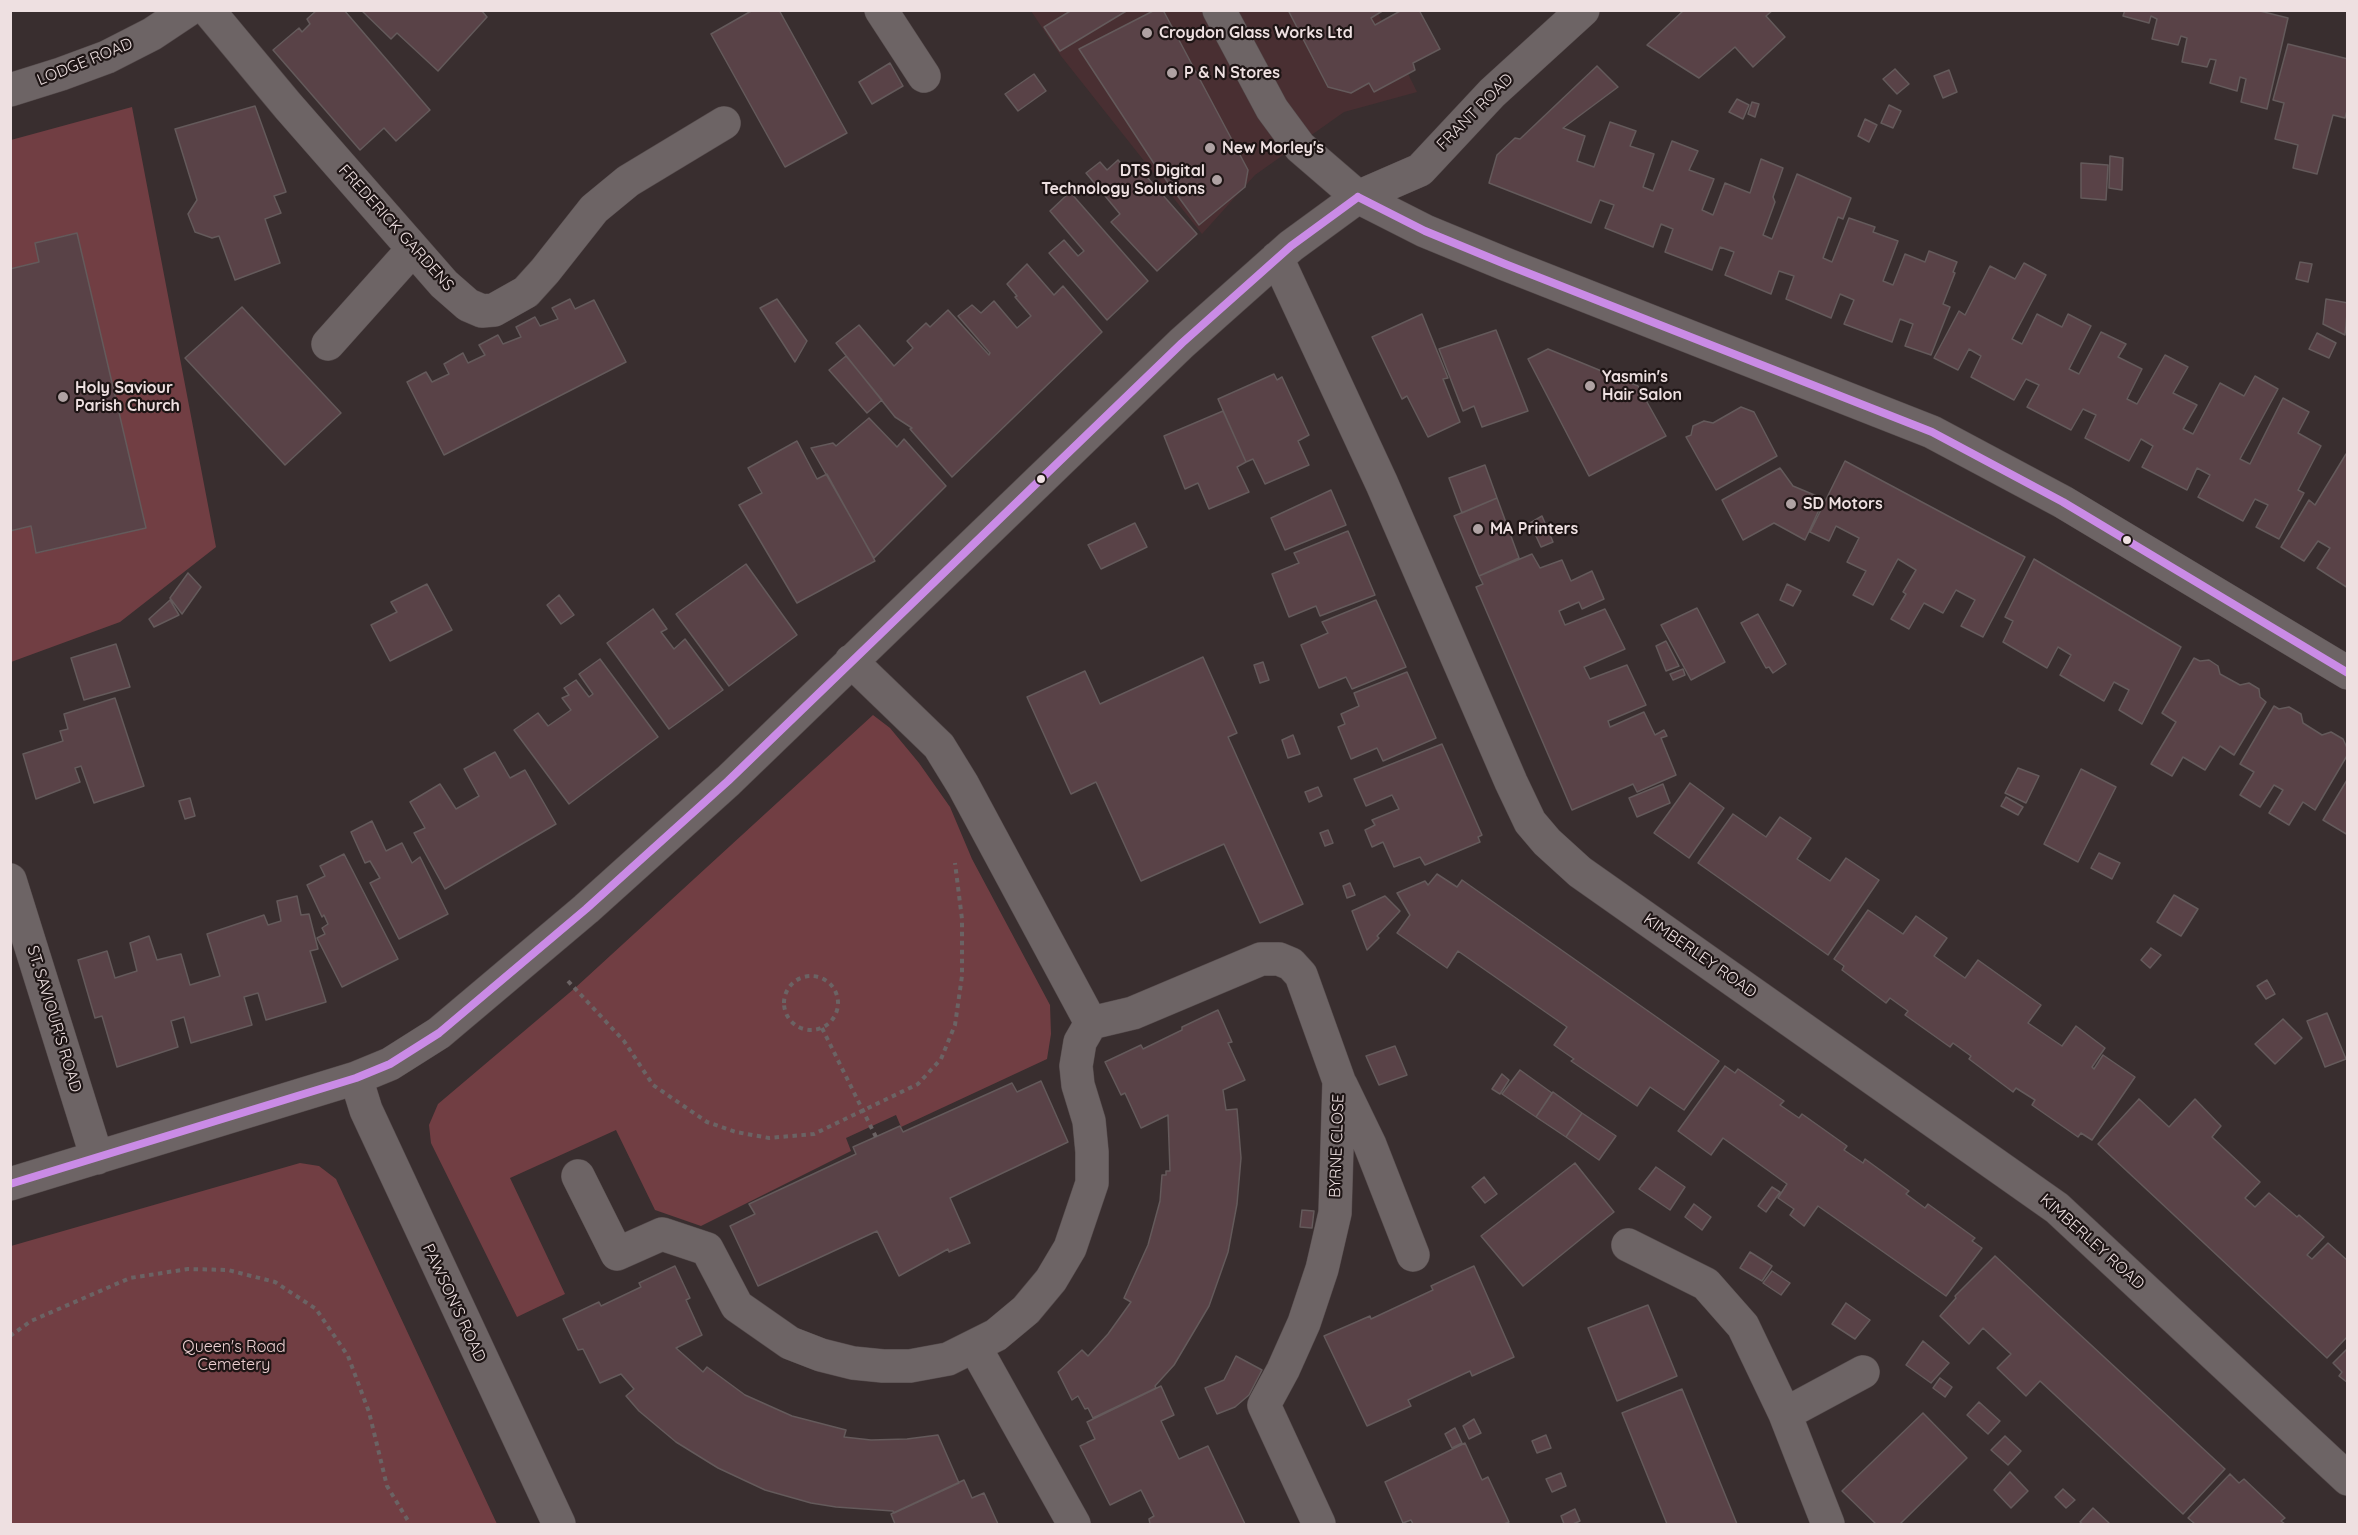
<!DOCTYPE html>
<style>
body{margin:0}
#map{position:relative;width:2358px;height:1535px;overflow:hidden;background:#392e2f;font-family:Quicksand,sans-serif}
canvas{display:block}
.frame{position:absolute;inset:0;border:12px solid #eee0e1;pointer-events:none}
</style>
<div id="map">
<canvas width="2358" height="1535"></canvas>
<div class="frame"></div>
</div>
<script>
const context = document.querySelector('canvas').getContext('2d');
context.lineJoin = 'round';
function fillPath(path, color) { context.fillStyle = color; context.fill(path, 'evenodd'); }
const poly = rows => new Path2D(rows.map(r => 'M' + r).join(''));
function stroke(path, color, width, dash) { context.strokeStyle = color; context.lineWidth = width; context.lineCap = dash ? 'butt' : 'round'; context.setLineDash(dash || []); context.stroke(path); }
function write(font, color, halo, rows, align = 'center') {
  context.font = font + ' Quicksand,sans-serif'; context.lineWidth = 4.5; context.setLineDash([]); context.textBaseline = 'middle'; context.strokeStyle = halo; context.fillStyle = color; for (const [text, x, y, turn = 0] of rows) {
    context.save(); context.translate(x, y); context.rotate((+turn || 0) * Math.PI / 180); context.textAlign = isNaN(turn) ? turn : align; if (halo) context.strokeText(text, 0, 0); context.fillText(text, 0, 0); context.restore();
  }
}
fillPath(poly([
 [1031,11,1377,11,1417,92,1344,112,1255,175,1202,234,1061,56]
]), '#492f32');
fillPath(poly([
 [132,107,216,547,120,622,11,662,11,531,31,526,37,553,145,528,77,233,35,243,39,262,11,269,11,140],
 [873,715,890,728,919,763,950,807,972,859,1050,1005,1051,1034,1047,1059,901,1127,896,1115,846,1138,851,1151,701,1226,655,1210,616,1130,510,1178,565,1294,517,1317,431,1143,429,1125,438,1104,575,988],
 [300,1163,319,1166,336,1179,497,1524,11,1524,11,1246]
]), '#713e43');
const building = poly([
 [317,10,344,10,430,110,396,141,384,128,360,150,273,50,299,28,302,32,310,24,307,19,317,10],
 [361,10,481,10,487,17,438,71,397,33,391,39,361,10],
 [753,10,779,10,847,133,785,167,711,34,753,10],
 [1072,10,1128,10,1060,51,1044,27,1072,10],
 [1155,10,1163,10,1248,170,1245,187,1199,225,1153,162,1079,49,1155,10],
 [1288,10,1384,10,1371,18,1375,25,1402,10,1419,10,1440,49,1413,63,1415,70,1374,92,1369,83,1351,93,1328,87,1288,10],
 [1684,10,1773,10,1766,16,1785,37,1753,67,1735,47,1699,78,1647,45,1684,10],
 [2125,10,2256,10,2288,18,2267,109,2241,102,2246,79,2240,77,2237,91,2210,83,2216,60,2210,59,2207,67,2182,62,2187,38,2181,36,2178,45,2152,39,2157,19,2151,16,2149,23,2123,16,2125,10],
 [2288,44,2348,59,2348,107,2345,118,2333,115,2317,174,2293,168,2298,145,2275,139,2284,103,2273,100,2288,44],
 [890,63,903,86,872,104,859,82,890,63],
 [1597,66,1618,87,1563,128,1585,136,1577,161,1594,167,1610,122,1636,131,1630,146,1654,154,1643,187,1653,191,1672,141,1698,151,1689,170,1714,179,1702,210,1713,215,1725,183,1750,193,1761,159,1783,168,1773,197,1775,202,1763,235,1772,239,1797,174,1851,198,1843,219,1838,217,1823,258,1832,262,1849,218,1875,227,1873,232,1898,241,1883,281,1893,285,1905,254,1925,262,1929,251,1957,262,1953,272,1955,273,1943,304,1950,307,1931,355,1905,346,1913,324,1900,319,1892,342,1844,324,1854,300,1840,294,1831,318,1786,299,1794,276,1779,271,1771,294,1725,275,1734,252,1720,247,1712,270,1665,252,1673,229,1661,224,1653,247,1605,228,1614,205,1600,200,1591,223,1489,183,1497,155,1515,138,1520,139,1597,66],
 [1895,69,1909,84,1897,94,1883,79,1895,69],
 [1949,70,1957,92,1943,98,1934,76,1949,70],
 [1034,74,1046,91,1018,111,1005,94,1034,74],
 [1737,99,1749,105,1743,119,1729,112,1737,99],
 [1752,102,1759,104,1755,117,1748,114,1752,102],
 [1889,105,1901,111,1893,128,1881,123,1889,105],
 [255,106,286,192,274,196,281,213,265,219,280,263,235,280,219,236,212,238,195,232,188,214,197,200,175,129,255,106],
 [1865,119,1877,125,1869,142,1858,136,1865,119],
 [2110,156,2123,158,2122,190,2109,188,2110,156],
 [1118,160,1132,176,1140,169,1197,234,1157,271,1111,222,1120,214,1086,173,1100,162,1107,170,1118,160],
 [2081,163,2108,165,2106,200,2081,198,2081,163],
 [1070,192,1148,281,1107,320,1049,253,1064,240,1078,256,1084,251,1050,211,1070,192],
 [77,233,146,528,36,553,31,526,10,531,10,269,39,262,35,243,77,233],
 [2300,262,2312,264,2308,282,2296,279,2300,262],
 [2024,263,2046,275,2012,339,2022,344,2037,314,2062,327,2068,314,2091,326,2069,369,2079,374,2101,332,2126,344,2118,357,2142,369,2127,399,2137,404,2165,355,2188,367,2173,393,2197,405,2183,429,2193,434,2220,383,2244,396,2255,376,2278,389,2240,459,2250,464,2283,398,2309,412,2298,433,2321,446,2298,490,2304,493,2279,539,2256,527,2268,505,2255,499,2243,521,2198,497,2210,475,2197,468,2187,490,2142,467,2153,446,2141,439,2129,461,2085,438,2096,415,2083,409,2071,430,2027,407,2039,385,2026,379,2014,400,1971,377,1981,356,1969,349,1958,370,1934,358,1959,311,1965,315,1990,266,2015,279,2024,263],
 [1027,264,1054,295,1063,286,1102,332,952,477,910,429,912,428,895,417,836,343,859,325,894,366,913,348,907,341,926,323,930,327,948,310,989,355,990,353,958,316,972,305,981,313,994,301,1017,328,1031,316,1015,297,1017,296,1007,284,1027,264],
 [570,299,575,309,594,300,626,362,444,455,407,382,426,372,432,382,449,374,444,364,463,353,468,363,485,355,479,345,498,335,503,344,521,337,516,327,535,317,540,326,558,319,552,308,570,299],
 [777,299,807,341,795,362,760,308,777,299],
 [2326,299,2348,303,2345,335,2323,324,2326,299],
 [242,307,341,413,285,465,185,358,242,307],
 [1422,314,1448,378,1443,379,1460,422,1428,437,1407,396,1402,399,1372,337,1422,314],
 [1496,330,1528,411,1482,427,1474,406,1463,411,1439,349,1496,330],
 [2317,333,2336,343,2329,358,2309,349,2317,333],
 [1548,349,1638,386,1666,436,1589,476,1528,359,1548,349],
 [846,356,882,400,867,413,829,370,846,356],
 [1274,374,1277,380,1282,377,1309,435,1298,441,1309,465,1265,484,1253,459,1246,462,1218,399,1274,374],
 [1741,407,1754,412,1777,456,1716,490,1686,437,1691,435,1693,426,1704,421,1713,423,1741,407],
 [1223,411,1246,462,1237,467,1249,492,1209,509,1198,483,1185,489,1164,436,1223,411],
 [869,418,897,447,904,439,946,486,874,558,811,448,833,443,836,446,869,418],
 [797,441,817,479,827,474,875,561,797,603,739,505,762,493,748,468,797,441],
 [2346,454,2348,455,2348,588,2317,568,2330,548,2318,541,2304,561,2281,547,2309,500,2315,505,2346,454],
 [1845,461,2025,557,1983,637,1961,626,1975,600,1956,590,1943,613,1924,603,1909,629,1891,619,1906,594,1903,592,1916,570,1898,559,1873,605,1853,595,1866,571,1847,562,1859,538,1836,526,1829,541,1810,532,1845,461],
 [1485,465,1497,498,1462,513,1449,478,1485,465],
 [1780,468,1793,486,1824,499,1805,540,1774,523,1743,540,1722,500,1780,468],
 [1331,490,1346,525,1285,550,1271,518,1331,490],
 [1497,498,1519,558,1479,576,1454,516,1497,498],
 [1542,516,1553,542,1541,547,1530,523,1542,516],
 [1135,523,1147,547,1101,569,1088,545,1135,523],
 [1348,531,1375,595,1320,616,1316,606,1289,617,1272,574,1299,563,1294,553,1348,531],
 [1532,554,1540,568,1562,560,1571,581,1592,571,1604,599,1582,609,1579,602,1559,611,1565,625,1605,609,1625,649,1584,667,1590,679,1627,665,1646,705,1608,721,1610,727,1644,712,1655,735,1664,730,1667,736,1661,738,1676,775,1637,792,1633,784,1572,810,1476,587,1483,584,1479,576,1532,554],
 [2034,559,2181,647,2142,724,2119,710,2129,690,2114,682,2104,701,2060,675,2071,655,2058,647,2047,668,2003,642,2013,621,2005,617,2034,559],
 [746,564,797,635,729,686,676,614,746,564],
 [188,573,201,587,182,614,170,598,188,573],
 [427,584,452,630,390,661,371,625,397,612,391,602,427,584],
 [1787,584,1801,591,1793,606,1780,600,1787,584],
 [559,595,574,615,561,624,547,605,559,595],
 [170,600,179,615,154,627,149,619,170,600],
 [1376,600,1406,667,1352,689,1346,677,1319,688,1301,645,1328,633,1322,622,1376,600],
 [1697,608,1725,662,1691,680,1661,625,1697,608],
 [653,609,667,629,661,632,674,649,685,639,723,690,669,729,607,643,653,609],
 [1758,614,1786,664,1773,673,1769,667,1766,668,1741,623,1758,614],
 [1666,641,1679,666,1666,671,1656,646,1666,641],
 [116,644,130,687,84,700,71,658,116,644],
 [1203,657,1237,733,1228,737,1303,904,1260,923,1224,844,1141,881,1096,782,1071,794,1027,697,1085,671,1100,704,1203,657],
 [2194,658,2200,661,2209,660,2218,666,2220,674,2240,685,2249,683,2259,689,2260,697,2266,702,2234,755,2220,746,2205,770,2183,757,2172,776,2151,764,2176,722,2162,713,2194,658],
 [600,659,658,737,569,804,514,730,538,713,548,726,571,710,562,698,569,695,564,688,576,680,589,697,593,694,579,674,600,659],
 [1263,662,1269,680,1260,683,1254,665,1263,662],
 [1683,669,1685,675,1673,680,1670,674,1683,669],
 [1407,672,1436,738,1383,761,1377,748,1351,759,1338,727,1345,724,1341,714,1359,706,1354,693,1407,672],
 [115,698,144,786,94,803,81,766,75,768,80,782,36,799,23,754,63,741,60,731,68,729,64,714,115,698],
 [2274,706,2279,709,2289,707,2301,714,2303,723,2322,735,2331,732,2343,739,2348,750,2348,754,2315,810,2303,802,2289,825,2269,813,2283,790,2274,785,2260,807,2240,795,2254,772,2240,764,2274,706],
 [1293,735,1300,754,1288,758,1282,740,1293,735],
 [1442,744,1482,835,1478,837,1480,842,1425,865,1420,857,1394,867,1383,842,1372,847,1365,830,1375,825,1372,820,1399,809,1392,795,1366,806,1354,779,1442,744],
 [495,752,510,778,525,770,556,824,445,889,414,833,425,828,410,802,440,784,456,809,479,796,464,769,495,752],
 [2018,768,2039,776,2026,803,2005,793,2018,768],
 [2081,769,2116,787,2078,862,2044,844,2081,769],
 [2347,780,2348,780,2348,835,2323,820,2347,780],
 [1690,783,1724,808,1689,858,1654,833,1690,783],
 [1663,784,1670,803,1637,817,1629,798,1663,784],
 [1318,787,1322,796,1309,802,1305,792,1318,787],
 [2006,797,2023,807,2018,815,2001,806,2006,797],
 [190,798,195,816,185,819,179,801,190,798],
 [1733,814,1766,837,1780,817,1811,838,1797,859,1830,881,1846,858,1879,880,1828,955,1698,863,1733,814],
 [372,821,386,851,402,843,412,863,420,857,448,914,399,939,370,883,380,878,370,861,365,863,351,832,372,821],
 [1328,830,1333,843,1325,846,1320,833,1328,830],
 [2099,853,2120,863,2112,879,2091,868,2099,853],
 [344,854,398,959,342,987,317,938,325,934,322,928,328,924,324,915,322,917,307,885,325,876,320,866,344,854],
 [1437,874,1457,887,1462,880,1719,1061,1684,1110,1650,1087,1637,1106,1571,1061,1574,1059,1554,1045,1567,1027,1458,951,1447,968,1397,933,1410,915,1397,893,1425,881,1428,885,1437,874],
 [1350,883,1355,895,1347,898,1343,886,1350,883],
 [2174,895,2198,909,2181,936,2157,922,2174,895],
 [297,896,301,915,309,914,318,949,310,951,326,1002,266,1020,258,993,244,997,252,1025,191,1043,184,1017,171,1021,178,1047,117,1067,102,1016,95,1018,78,960,107,951,115,978,137,971,130,943,149,936,157,960,181,954,190,985,220,976,207,934,264,915,268,925,281,921,277,901,297,896],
 [1385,896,1400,911,1377,936,1379,938,1367,950,1352,911,1385,896],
 [1868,910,1903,934,1916,916,1947,938,1934,956,1965,978,1978,960,2041,1005,2028,1023,2062,1046,2076,1026,2105,1048,2092,1067,2094,1069,2103,1055,2135,1077,2092,1140,2081,1133,2078,1137,2032,1105,2035,1100,2016,1088,2013,1092,1969,1059,1971,1056,1953,1043,1950,1047,1905,1015,1908,1011,1890,998,1886,1003,1842,970,1844,966,1834,959,1868,910],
 [2151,948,2161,955,2150,968,2141,960,2151,948],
 [2267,980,2275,994,2266,999,2257,986,2267,980],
 [1218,1010,1232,1042,1228,1043,1245,1080,1223,1090,1226,1110,1237,1109,1241,1158,1237,1204,1228,1252,1209,1306,1174,1365,1155,1386,1156,1388,1093,1418,1088,1408,1085,1409,1078,1396,1072,1400,1058,1372,1082,1350,1088,1356,1108,1334,1131,1302,1124,1298,1148,1245,1160,1201,1162,1175,1166,1175,1166,1171,1170,1171,1168,1115,1141,1128,1125,1093,1121,1095,1105,1062,1141,1045,1143,1049,1182,1030,1182,1027,1218,1010],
 [2327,1013,2346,1059,2325,1067,2307,1021,2327,1013],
 [2283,1019,2302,1038,2275,1064,2255,1044,2283,1019],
 [1395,1046,1407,1075,1379,1085,1366,1056,1395,1046],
 [1725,1066,1735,1073,1738,1069,1784,1101,1780,1105,1799,1118,1802,1114,1847,1146,1844,1150,1863,1163,1865,1159,1909,1191,1906,1194,1925,1208,1928,1204,1975,1238,1972,1241,1982,1248,1946,1296,1818,1206,1804,1226,1790,1215,1794,1209,1778,1198,1787,1184,1723,1138,1711,1155,1678,1131,1725,1066],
 [1520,1070,1552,1093,1536,1117,1502,1094,1520,1070],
 [1502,1074,1509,1080,1500,1094,1492,1089,1502,1074],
 [1041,1081,1068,1142,950,1198,970,1243,949,1252,948,1249,899,1276,877,1231,758,1286,730,1226,755,1214,749,1204,856,1154,853,1147,900,1126,903,1132,1012,1083,1017,1092,1041,1081],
 [1553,1092,1582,1113,1566,1137,1536,1117,1553,1092],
 [2139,1099,2169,1127,2195,1099,2221,1126,2212,1137,2260,1182,2245,1198,2255,1207,2269,1193,2297,1217,2299,1215,2324,1237,2307,1255,2312,1259,2328,1243,2348,1261,2348,1336,2327,1358,2098,1144,2139,1099],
 [1582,1113,1616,1136,1599,1160,1566,1137,1582,1113],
 [1575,1163,1614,1212,1523,1286,1481,1236,1575,1163],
 [1656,1167,1685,1187,1670,1210,1639,1189,1656,1167],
 [1484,1177,1497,1194,1485,1203,1472,1187,1484,1177],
 [1772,1187,1780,1192,1766,1212,1758,1206,1772,1187],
 [1694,1204,1711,1217,1702,1230,1685,1217,1694,1204],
 [1302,1210,1314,1211,1312,1228,1300,1227,1302,1210],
 [1750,1252,1772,1266,1762,1281,1740,1268,1750,1252],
 [1995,1256,2225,1469,2183,1514,2040,1381,2026,1396,1997,1368,2011,1354,1983,1328,1969,1344,1940,1316,1956,1298,1955,1296,1995,1256],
 [675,1266,690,1298,686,1300,702,1335,676,1348,703,1372,707,1367,745,1395,792,1416,846,1430,844,1437,871,1440,907,1439,938,1435,959,1483,894,1513,893,1511,836,1507,811,1503,765,1490,718,1468,676,1442,639,1411,626,1396,634,1389,621,1374,600,1383,583,1349,578,1350,563,1319,599,1302,601,1306,641,1287,639,1283,675,1266],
 [1474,1266,1514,1357,1472,1376,1470,1371,1408,1400,1411,1406,1367,1426,1324,1336,1370,1316,1371,1319,1433,1290,1431,1286,1474,1266],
 [1772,1271,1790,1283,1781,1295,1763,1283,1772,1271],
 [1846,1303,1870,1320,1855,1339,1832,1324,1846,1303],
 [1648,1305,1677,1376,1617,1401,1588,1328,1648,1305],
 [1923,1341,1949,1363,1931,1383,1906,1365,1923,1341],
 [2348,1348,2348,1383,2339,1376,2342,1372,2333,1363,2348,1348],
 [1236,1356,1262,1370,1249,1395,1235,1407,1217,1414,1205,1388,1224,1380,1236,1356],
 [1940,1378,1952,1387,1945,1397,1933,1388,1940,1378],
 [1161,1386,1174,1415,1161,1421,1179,1459,1208,1446,1245,1524,1150,1524,1149,1519,1154,1516,1141,1490,1110,1505,1080,1446,1095,1439,1087,1422,1161,1386],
 [1682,1389,1737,1524,1667,1524,1622,1413,1682,1389],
 [1979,1402,2000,1421,1988,1434,1967,1415,1979,1402],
 [1923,1413,1967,1458,1900,1524,1876,1524,1842,1491,1923,1413],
 [1474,1419,1481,1433,1469,1439,1463,1426,1474,1419],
 [1455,1428,1462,1443,1452,1448,1445,1434,1455,1428],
 [1546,1435,1551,1448,1537,1453,1532,1441,1546,1435],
 [2005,1436,2021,1451,2008,1465,1991,1450,2005,1436],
 [1465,1443,1482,1480,1488,1477,1509,1522,1504,1524,1413,1524,1411,1520,1403,1523,1385,1482,1465,1443],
 [2010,1472,2028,1491,2011,1508,1994,1490,2010,1472],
 [1561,1473,1566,1486,1552,1492,1546,1479,1561,1473],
 [2230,1474,2239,1483,2244,1479,2285,1518,2281,1521,2285,1524,2195,1524,2188,1518,2230,1474],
 [964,1480,972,1498,984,1493,998,1524,895,1524,891,1514,964,1480],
 [2063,1489,2075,1500,2066,1508,2055,1497,2063,1489],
 [2093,1508,2110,1524,2083,1524,2080,1522,2093,1508],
 [1575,1509,1580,1521,1573,1524,1564,1524,1561,1516,1575,1509]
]);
fillPath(building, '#594247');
stroke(building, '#645a5b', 1.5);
const minor = poly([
 [208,10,288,106,444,284,468,305,482,311,494,310,526,292,545,271,594,209,628,181,724,123],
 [881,10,924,76],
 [1219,10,1272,109,1300,147,1358,197,1425,231,1505,264,1932,432,2063,502,2348,673],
 [10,90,61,74,107,57,152,34,188,10],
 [1277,258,1382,484,1511,782,1530,822,1547,842,1580,872,2057,1208,2348,1479],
 [328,344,413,249],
 [851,661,939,746,963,785,1091,1023],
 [10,880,97,1158],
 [1091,1023,1133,1013,1261,959,1279,959,1291,964,1301,975,1339,1081,1335,1213,1322,1269,1304,1323,1283,1370,1264,1405,1319,1524],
 [356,1078,366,1110,559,1524],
 [1341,1085,1370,1145,1413,1255],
 [578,1176,617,1254,662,1234,707,1249,737,1306,790,1343,821,1355,853,1363,883,1366,910,1366,948,1359,996,1335,1026,1310,1051,1280,1070,1248,1092,1183,1092,1152,1089,1121,1078,1085,1076,1066,1080,1042,1091,1023],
 [10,1184,356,1078,390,1064,439,1033,586,909,728,781,1182,343,1291,246,1358,197,1420,170,1492,93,1583,10],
 [1628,1245,1706,1284,1743,1326,1785,1414,1828,1524],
 [975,1347,1074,1524],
 [1785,1414,1863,1372]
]);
stroke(minor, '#554b4c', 34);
stroke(poly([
 '784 1003a27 27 0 1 1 54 0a27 27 0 1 1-54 0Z',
 [568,981,624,1041,653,1085,707,1122,736,1132,769,1138,814,1134,918,1084,941,1059,955,1025,962,976,962,919,955,863],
 [822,1028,876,1137],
 [10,1336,31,1321,130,1278,188,1269,228,1270,275,1282,316,1309,348,1356,369,1412,387,1486,410,1524]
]), '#6b6364', 4, [4.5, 4.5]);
stroke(minor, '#6d6465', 33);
stroke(poly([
 [1358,197,1425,231,1505,264,1932,432,2063,502,2348,673],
 [10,1184,356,1078,390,1064,439,1033,586,909,728,781,1182,343,1291,246,1358,197]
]), '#ca8be6', 8);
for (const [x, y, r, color] of [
 [1147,33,6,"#afa2a3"],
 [1172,73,6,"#afa2a3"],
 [1210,148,6,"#afa2a3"],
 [1217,180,6,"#afa2a3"],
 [1590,386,6,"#afa2a3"],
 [63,397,6,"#afa2a3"],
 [1041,479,5,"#eee0e1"],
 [1791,504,6,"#afa2a3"],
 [1478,529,6,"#afa2a3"],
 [2127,540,5,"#eee0e1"]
]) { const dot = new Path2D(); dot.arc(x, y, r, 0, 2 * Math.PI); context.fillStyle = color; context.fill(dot); stroke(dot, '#1e1515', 2); }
write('bold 16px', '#eee0e1', '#1e1515', [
 ["Croydon Glass Works Ltd",1159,33],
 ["P & N Stores",1184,73],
 ["New Morley's",1222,148],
 ["DTS Digital",1205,171,"right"],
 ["Technology Solutions",1205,189,"right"],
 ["Yasmin's",1602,377],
 ["Hair Salon",1602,395],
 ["Holy Saviour",75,388],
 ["Parish Church",75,406],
 ["SD Motors",1803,504],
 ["MA Printers",1490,529]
], 'left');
write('16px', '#eee0e1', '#1e1515', [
 ["LODGE ROAD",85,62,-22],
 ["FRANT ROAD",1475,112,-45],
 ["FREDERICK GARDENS",396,228,48],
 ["KIMBERLEY ROAD",1700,956,35],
 ["ST. SAVIOUR'S ROAD",54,1019,73],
 ["BYRNE CLOSE",1337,1146,-88],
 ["KIMBERLEY ROAD",2092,1242,42],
 ["PAWSON'S ROAD",454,1303,65]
]);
write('16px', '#eed1d3', '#1e1515', [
 ["Queen's Road",234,1347],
 ["Cemetery",234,1365]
]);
</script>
